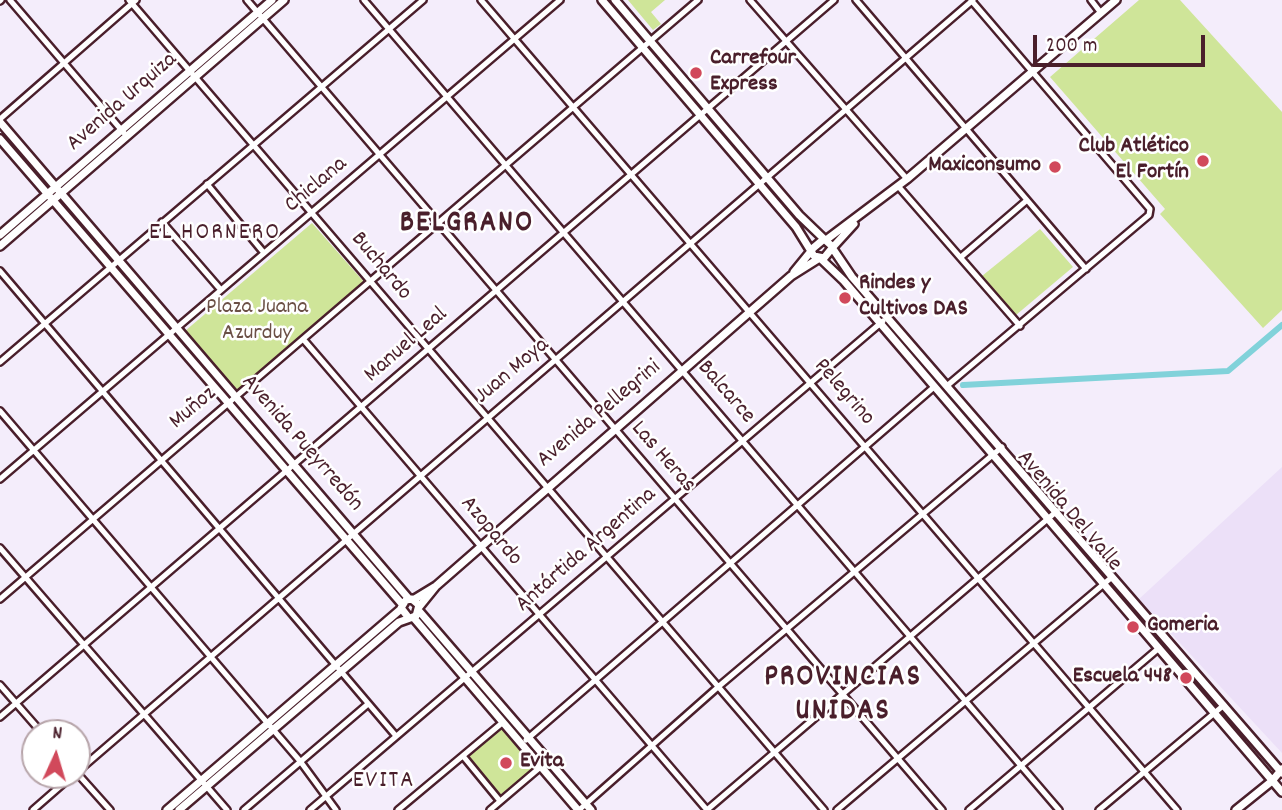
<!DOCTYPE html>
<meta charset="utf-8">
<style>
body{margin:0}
#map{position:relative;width:1282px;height:810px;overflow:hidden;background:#f4edfb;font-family:Dekko,sans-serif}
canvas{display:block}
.north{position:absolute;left:21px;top:719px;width:70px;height:70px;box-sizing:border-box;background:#fff;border:2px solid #b7a5aa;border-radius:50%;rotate:4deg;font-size:19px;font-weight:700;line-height:28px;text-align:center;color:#4a1f2b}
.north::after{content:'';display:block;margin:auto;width:24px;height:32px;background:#d1495b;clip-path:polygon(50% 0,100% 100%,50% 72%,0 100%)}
.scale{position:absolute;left:1033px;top:35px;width:172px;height:32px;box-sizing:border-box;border:4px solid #4a1f2b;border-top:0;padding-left:9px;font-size:21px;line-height:24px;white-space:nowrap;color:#4a1f2b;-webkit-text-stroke:5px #fff;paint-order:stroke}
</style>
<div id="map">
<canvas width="1282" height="810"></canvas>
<div class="north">N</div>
<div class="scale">200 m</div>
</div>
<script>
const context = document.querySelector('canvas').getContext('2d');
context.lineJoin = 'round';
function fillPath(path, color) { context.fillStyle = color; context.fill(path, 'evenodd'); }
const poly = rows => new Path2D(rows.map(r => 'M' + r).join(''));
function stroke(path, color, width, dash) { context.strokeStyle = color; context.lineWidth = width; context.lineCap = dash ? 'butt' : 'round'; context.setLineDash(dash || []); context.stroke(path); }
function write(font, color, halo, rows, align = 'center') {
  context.font = font + ' Dekko,sans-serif'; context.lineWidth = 5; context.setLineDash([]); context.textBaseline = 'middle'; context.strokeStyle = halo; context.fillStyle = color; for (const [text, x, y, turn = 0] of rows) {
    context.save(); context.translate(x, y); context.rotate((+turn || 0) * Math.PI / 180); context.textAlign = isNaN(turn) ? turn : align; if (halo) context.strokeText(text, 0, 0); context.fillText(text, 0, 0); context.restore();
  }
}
fillPath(poly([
 [1282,467,1282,753,1139,599]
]), '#ece0f8');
fillPath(poly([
 [628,0,665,0,651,12,661,24,653,30],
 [1139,0,1180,0,1282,112,1282,310,1263,328,1160,214,1165,209,1050,77],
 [312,223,364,282,236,391,185,331],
 [1040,229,1073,267,1016,315,982,276],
 [889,325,992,442,989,444,887,328],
 [1116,587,1214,701,1212,703,1114,589],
 [502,729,534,768,499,796,467,758]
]), '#cfe599');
stroke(poly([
 [963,385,1228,371,1282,325]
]), '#81d2da', 6);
const street = poly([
 [10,0,124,133],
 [129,0,824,810],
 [247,0,942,810],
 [364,0,1059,810],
 [481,0,1177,810],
 [750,0,907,179],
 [856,0,1086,269],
 [1091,0,1101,13],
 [0,1,1,0],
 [0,119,136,0],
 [207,184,264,253],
 [898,186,1020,326],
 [162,222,221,290],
 [961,257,1026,201],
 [0,271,396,736],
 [303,339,707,810],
 [0,362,423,0],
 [948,385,1149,215,1150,209,971,0],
 [0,411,300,761,336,810],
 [0,479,560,0],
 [0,548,227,810],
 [0,599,698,0],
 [0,685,42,733],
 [0,717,834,0],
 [526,740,934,387],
 [463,756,500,801],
 [77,772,973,0],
 [77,773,110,810],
 [33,810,73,775],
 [244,810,368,704],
 [310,810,883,321],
 [398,810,502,723],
 [490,810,544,764],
 [579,810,718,687,1002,447],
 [707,810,1057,511],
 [837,810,1112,577],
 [969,810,1159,648],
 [1099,810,1224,705]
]);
const secondary = poly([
 [602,0,796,227,814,256,824,258,833,247,824,239,812,249],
 [615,0,799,215,824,239],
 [0,122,409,599],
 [0,139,402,604],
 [0,235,272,0],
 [826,240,907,179,1116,0],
 [0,246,284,0],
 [833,247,854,224],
 [833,249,852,277,1282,773],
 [821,259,844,281,1282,792],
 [794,272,812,250],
 [413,600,436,586,791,276,818,259],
 [419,607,436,586],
 [419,611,591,810],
 [413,617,578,810],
 [167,810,401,609],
 [179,810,399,622,416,616,419,605,412,599,406,600,401,608,408,617],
 [1236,810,1272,781,1282,769]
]);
stroke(street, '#4a1f2b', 10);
stroke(secondary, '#4a1f2b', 12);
stroke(street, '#fff', 5);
stroke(secondary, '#fff', 7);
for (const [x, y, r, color] of [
 [696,73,7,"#d1495b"],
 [1203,161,7,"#d1495b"],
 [1055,167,7,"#d1495b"],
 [845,298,7,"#d1495b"],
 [1133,627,7,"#d1495b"],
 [1186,678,7,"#d1495b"],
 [506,763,7,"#d1495b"]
]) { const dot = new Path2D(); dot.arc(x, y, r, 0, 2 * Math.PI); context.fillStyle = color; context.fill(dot); stroke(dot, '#fff', 2.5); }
write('bold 23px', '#4a1f2b', '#fff', [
 ["Carrefour",710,60],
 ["Express",710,86],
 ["Club Atlético",1189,148,"right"],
 ["El Fortín",1189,174,"right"],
 ["Maxiconsumo",1041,167,"right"],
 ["Rindes y",859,285],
 ["Cultivos DAS",859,311],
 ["Gomeria",1147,627],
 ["Escuela 448",1172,678,"right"],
 ["Evita",520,763]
], 'left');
write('23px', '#4a1f2b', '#fff', [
 ["Avenida Urquiza",123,103,-41],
 ["Chiclana",317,186,-40],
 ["Buchardo",380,267,50],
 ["Manuel Leal",407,346,-41],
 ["Juan Moya",513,372,-40],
 ["Balcarce",725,393,49],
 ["Pelegrino",843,393,49],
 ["Muñoz",194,409,-40],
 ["Avenida Pellegrini",600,415,-40],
 ["Avenida Pueyrredón",301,444,49],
 ["Las Heras",662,458,49],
 ["Avenida Del Valle",1068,512,50],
 ["Azopardo",490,532,50],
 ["Antártida Argentina",587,551,-41]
]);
write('23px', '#6b5046', '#fff', [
 ["Plaza Juana",257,309],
 ["Azurduy",257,335]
]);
context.letterSpacing = '2px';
write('24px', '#4a1f2b', '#fff', [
 ["EL HORNERO",215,235],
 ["EVITA",384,783]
]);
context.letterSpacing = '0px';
context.letterSpacing = '2px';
write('bold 30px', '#4a1f2b', '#fff', [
 ["BELGRANO",467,226],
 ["PROVINCIAS",843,680],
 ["UNIDAS",843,714]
]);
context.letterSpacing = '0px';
</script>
